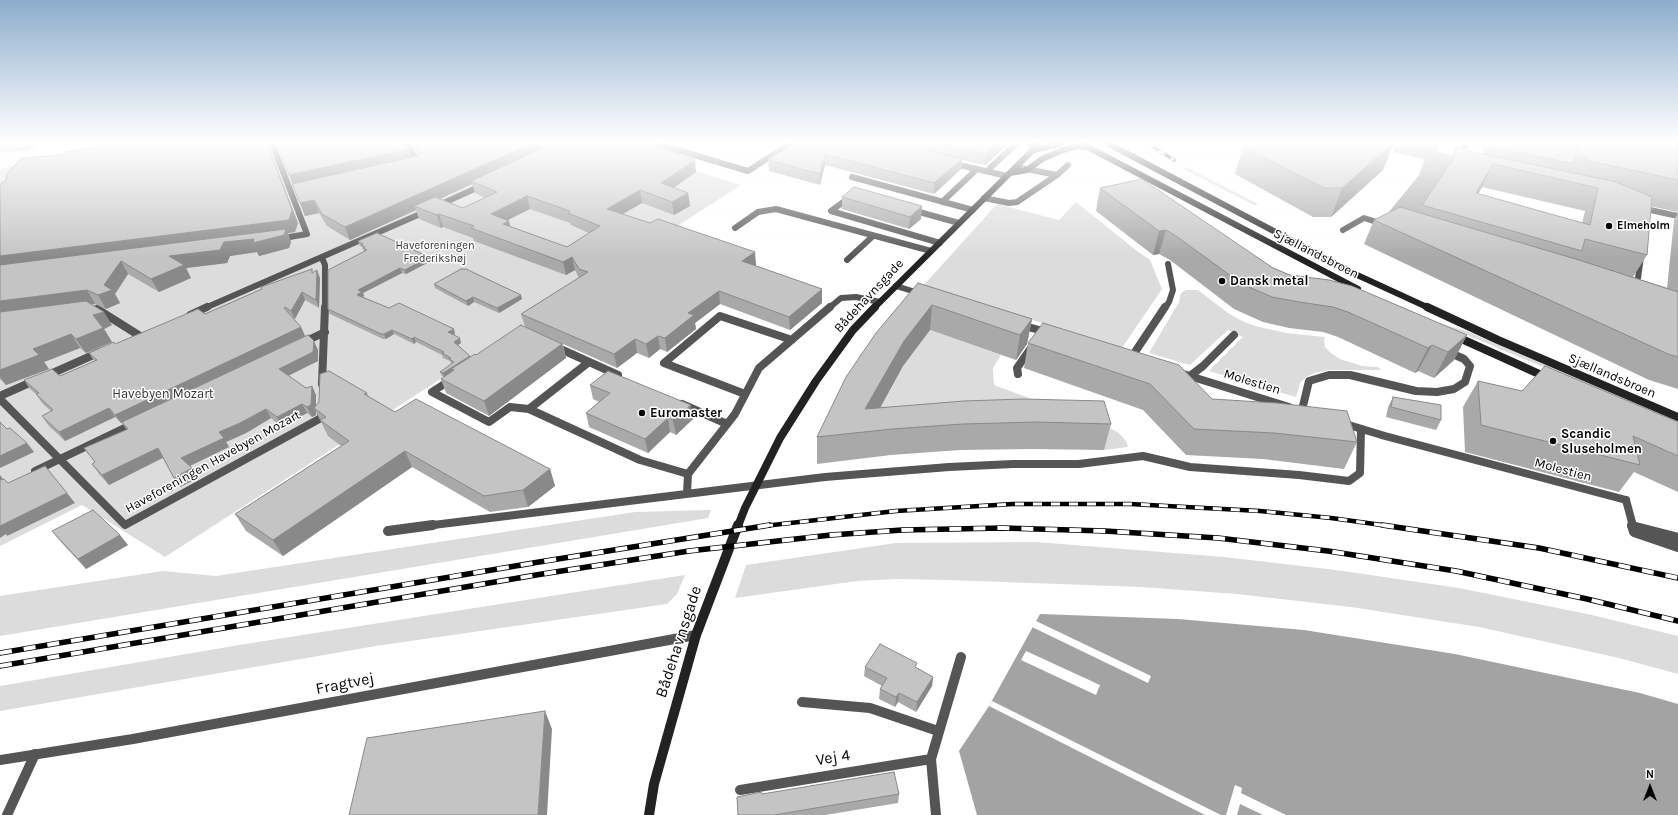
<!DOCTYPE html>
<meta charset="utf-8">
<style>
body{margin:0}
#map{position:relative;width:1678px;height:815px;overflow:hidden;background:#fff;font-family:Karla,sans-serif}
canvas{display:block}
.north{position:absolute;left:1630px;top:767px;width:40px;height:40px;-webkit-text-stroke:3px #fff;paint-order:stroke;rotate:0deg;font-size:11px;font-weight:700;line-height:16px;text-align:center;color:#000}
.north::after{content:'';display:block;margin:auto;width:14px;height:18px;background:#000;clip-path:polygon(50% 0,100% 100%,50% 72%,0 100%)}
</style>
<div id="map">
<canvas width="1678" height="815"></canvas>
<div class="north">N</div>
</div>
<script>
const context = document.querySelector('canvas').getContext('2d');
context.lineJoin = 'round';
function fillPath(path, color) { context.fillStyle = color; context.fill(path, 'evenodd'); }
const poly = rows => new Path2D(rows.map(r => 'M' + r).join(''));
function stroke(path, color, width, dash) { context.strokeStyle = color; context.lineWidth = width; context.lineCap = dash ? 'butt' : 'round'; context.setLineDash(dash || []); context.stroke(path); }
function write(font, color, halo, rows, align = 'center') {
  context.font = font + ' Karla,sans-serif'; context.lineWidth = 3; context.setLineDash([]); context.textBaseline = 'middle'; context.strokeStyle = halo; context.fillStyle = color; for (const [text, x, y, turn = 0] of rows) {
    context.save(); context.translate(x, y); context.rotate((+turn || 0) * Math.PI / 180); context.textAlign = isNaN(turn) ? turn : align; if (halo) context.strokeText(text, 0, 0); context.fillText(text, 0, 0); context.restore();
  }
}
fillPath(poly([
 [103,143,492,143,510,150,603,143,741,185,165,557,82,505,0,546,0,169],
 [1186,167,1258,204,1254,205,1181,168],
 [1076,202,1137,251,1150,260,1162,289,1122,348,923,286,997,204,1059,220],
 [1186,290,1198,290,1228,313,1242,321,1255,326,1286,333,1325,337,1324,340,1325,347,1331,353,1340,359,1362,366,1378,367,1381,370,1329,370,1315,373,1306,377,1300,383,1296,397,1209,371,1243,337,1228,330,1190,365,1149,353,1179,302,1181,293],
 [1441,324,1464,330,1678,421,1678,424],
 [930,330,1001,355,993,368,994,385,1110,428,1119,433,1126,441,1128,447,1104,450,1097,428,865,435,903,366],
 [711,510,708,518,0,636,0,596,163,571,216,576,635,512],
 [1036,542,1224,557,1336,570,1459,588,1592,615,1678,636,1678,674,1619,658,1479,627,1351,607,1237,594,1141,587,948,580,897,579,857,581,735,598,746,565,896,543],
 [685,575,677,594,667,604,376,646,0,711,0,686,239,645]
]), '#dcdcdc');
fillPath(poly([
 [1368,143,1441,143,1438,152,1678,203,1678,212,1448,164,1444,180,1419,217,1384,218,1419,175,1425,159,1393,152,1394,149],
 [1040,614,1178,619,1304,630,1455,654,1640,693,1678,704,1678,815,977,815,959,751,989,706]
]), '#a3a3a3');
fillPath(poly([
 [1036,621,1151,676,1148,683,1032,627],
 [1026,651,1100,685,1096,695,1021,660],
 [992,701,1221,815,1205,815,989,706],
 [1235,785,1242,788,1241,793,1286,815,1263,815,1240,804,1237,815,1226,815]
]), '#fff');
stroke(poly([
 [272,143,307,234,278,239],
 [406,143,419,164,417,164],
 [654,143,748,171,791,143],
 [1028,143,1037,146],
 [951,163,1007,176],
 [990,168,1017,143],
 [1057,175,1068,165],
 [852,177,973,210],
 [850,197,831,211,940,243],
 [984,198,1009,203,1017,202,1057,175,1016,167],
 [942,202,977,169],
 [437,206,483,185],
 [912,210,959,223],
 [735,228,758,212,776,209,931,251],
 [1343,230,1364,218,1383,224],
 [322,258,325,265,325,308],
 [847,260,873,236],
 [1638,278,1641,257],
 [205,308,427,211],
 [829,308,841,298,856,297,880,302],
 [1165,308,1169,302,1173,290,1168,264]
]), '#555', 6);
stroke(poly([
 [97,309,140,336],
 [190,315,207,307],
 [302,343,325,332],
 [556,347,618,375],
 [1131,358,1165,307],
 [1018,374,1017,368,1031,348],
 [46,376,100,352],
 [1190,376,1203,366,1234,335],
 [452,379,432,392,489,422,510,407,529,409,589,362],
 [322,384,325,307],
 [745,394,664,363,720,316,792,340],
 [0,396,36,380],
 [0,399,125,525,321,418,321,410],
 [682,404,727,424],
 [529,409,640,460,688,474],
 [1302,410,1309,381,1329,375,1350,375,1416,391,1437,392,1454,389,1465,382,1470,366,1464,359,1446,351],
 [35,471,135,423],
 [687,493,688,474,735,414,759,368,830,307],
 [1626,500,1633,526],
 [425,526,825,477,949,467,1013,464,1079,464,1143,456,1190,467,1299,475,1349,481,1360,473,1361,429],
 [1632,526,1634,526]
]), '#555', 8);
stroke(poly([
 [1632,525,1634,532,1678,547],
 [1632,526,1678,538],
 [388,531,433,525],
 [7,815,35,754]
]), '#555', 10);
stroke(poly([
 [1463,155,1465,143],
 [1641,208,1678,216],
 [896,286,922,294]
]), '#555', 6);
stroke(poly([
 [1021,325,1046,332],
 [1180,373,1289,407],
 [1342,423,1385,436,1626,500]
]), '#555', 8);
stroke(poly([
 [802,702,870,708,938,731],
 [0,760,133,739,696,635],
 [740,790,931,759],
 [936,815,931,759,961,657]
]), '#555', 10);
stroke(poly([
 [1080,143,1358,289],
 [1107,143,1355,274,1429,308],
 [1034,150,1062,143],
 [1010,173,1027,170,1042,159,1063,150,1077,146,1086,147],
 [874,308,1040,143]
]), '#222', 6);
stroke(poly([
 [1427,307,1498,340,1678,417],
 [1455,336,1548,378],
 [738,526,745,508,780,438,816,381,853,330,875,307]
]), '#222', 8);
stroke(poly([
 [649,815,654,784,696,635,738,525]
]), '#222', 10);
const railFar2 = poly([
 [1147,143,1174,160]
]);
const railFar1 = poly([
 [764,526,896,511,1013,504,1130,504,1260,511,1331,518,1389,526]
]);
const rail = poly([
 [1382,525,1539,548,1678,578],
 [0,653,539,562,770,525],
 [0,666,536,575,689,551,831,535,902,530,1003,528,1105,531,1218,538,1328,551,1456,571,1587,599,1678,621]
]);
stroke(railFar2, '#000', 3.5);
stroke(railFar1, '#000', 4.5);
stroke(rail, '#000', 5.5);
stroke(railFar2, '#fff', 2.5, [7]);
stroke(railFar1, '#fff', 3, [9]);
stroke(rail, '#fff', 4, [12]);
fillPath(poly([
 [0,143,37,143,28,151,0,152],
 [412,143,486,143,492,150,696,172,673,188,688,193,690,206,674,215,642,203,622,214,756,265,755,266,822,303,790,330,720,304,695,323,696,329,667,352,660,349,649,358,637,353,617,368,563,344,566,358,489,416,446,393,441,379,444,377,442,376,440,372,451,364,450,361,443,358,442,355,416,342,414,344,394,334,386,339,383,339,330,314,328,309,364,252,362,247,360,246,358,241,431,261,406,274,402,273,363,293,364,296,363,297,389,308,455,334,453,335,461,343,458,345,470,356,470,357,476,355,525,327,521,314,579,278,575,270,566,275,474,241,473,238,443,227,441,228,419,219,416,210,350,240,327,226,319,213,305,216,300,203,408,149,411,158,417,156,418,155],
 [472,184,475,193,485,198,463,208,440,199],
 [530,209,570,223,571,225,589,233,567,247,510,226,507,220],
 [795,143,1009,143,985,165,962,160,961,169,934,194,825,165,820,185,769,171,768,160],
 [1485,143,1678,143,1678,212,1674,211,1675,203,1652,198,1647,255,1633,277,1667,288,1674,220,1678,213,1678,389,1649,380,1364,244,1374,220,1419,213,1422,205,1446,169,1456,147,1469,151,1482,154],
 [1482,187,1585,211,1582,223,1478,194],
 [268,145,298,223,295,232,288,233,291,242,289,248,259,256,257,252,230,256,227,263,186,268,191,278,159,292,128,274,115,294,120,303,106,309,95,304,91,304,112,325,104,329,112,342,86,353,80,348,44,362,49,369,6,385,0,379,0,185],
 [1243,147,1383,170,1331,217,1313,217,1235,174],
 [1100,188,1273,268,1290,275,1467,335,1454,360,1434,378,1418,371,1415,373,1338,337,1323,332,1289,328,1263,322,1234,309,1170,260,1159,254,1153,255,1096,211],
 [842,197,921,219,909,229,842,209],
 [313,272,320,278,319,308,305,300,295,319,293,318,301,327,305,336,157,406,318,350,318,361,288,375,306,388,312,386,316,395,316,405,367,393,369,397,395,412,550,469,555,486,528,507,490,512,412,467,283,556,246,531,235,514,341,446,328,436,316,412,316,415,312,417,307,413,281,427,271,418,246,433,226,442,229,447,190,466,198,478,180,487,174,478,163,458,109,485,99,474,92,464,127,430,122,423,121,423,115,417,65,441,48,425,42,416,51,411,42,403,36,394,30,389,24,380,60,376,94,361,89,353,205,314,261,289,261,287],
 [918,283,1032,319,1027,344,1016,360,930,330,903,366,880,407,1111,424,1104,450,1031,449,960,450,891,455,817,464,817,437],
 [434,284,522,299,499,313,474,302,468,306,435,288],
 [1028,343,1212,399,1357,442,1344,469,1263,459,1186,455,1143,410,1024,368],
 [1478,381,1522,391,1678,422,1678,492,1634,472,1619,492,1465,452,1463,407],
 [590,385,693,419,676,435,670,432,648,453,589,427,586,413,599,402,593,399],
 [1393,397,1441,420,1436,430,1386,417,1388,407],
 [52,531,128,545,86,569,60,541],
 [865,667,917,668,933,677,932,686,916,712,898,702,895,707,879,699,880,689,882,686,864,676],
 [762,794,899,794,898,803,825,815,738,815]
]), '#a9a9a9');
fillPath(poly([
 [24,143,37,143,28,151],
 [267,143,268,143,268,145,298,223,295,232,288,233,291,242,289,248,259,256,257,252,230,256,227,263,186,268,191,278,159,292,151,279,169,256,224,242,284,234,0,270,0,256],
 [533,143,561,143,471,181,472,184,420,208,414,206,416,210,350,240,345,227],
 [998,143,1009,143,985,165,986,154],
 [1394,143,1383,170,1331,217,1342,188],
 [408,149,412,161,294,188,289,175],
 [825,154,825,165,820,185,820,174],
 [962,159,961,169,934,194,934,183],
 [695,160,696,172,662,196,661,183],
 [1493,164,1482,187,1465,216,1476,193],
 [640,190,642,203,609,222,607,209],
 [688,193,690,206,674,215,672,202],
 [527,196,530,209,494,227,491,214],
 [314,200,319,213,305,216,300,203],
 [922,206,921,219,909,229,910,217],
 [439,214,443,227,441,228,437,215],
 [509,221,512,233,503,224],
 [1166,230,1159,254,1153,255,1159,231],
 [755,252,756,265,743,275,742,261],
 [429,257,431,261,406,274,405,270],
 [572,257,575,270,566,275,563,262],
 [121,261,128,274,115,294,120,303,106,309,98,295,104,285],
 [400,268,402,273,363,293,364,296,359,299,357,295,358,290],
 [317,270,320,278,319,308,316,300],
 [822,289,822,303,790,330,789,317],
 [87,290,95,304,0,316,0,301],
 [719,291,720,304,695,323,696,329,667,352,665,338,688,313],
 [302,292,305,300,295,319,291,311],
 [521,295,522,299,499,313,497,308],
 [473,297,474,302,468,306,466,301],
 [932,305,930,330,903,366,867,432,865,409,904,341],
 [104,312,112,325,104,329,112,342,86,353,76,339,93,315],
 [1032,319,1027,344,1016,360,1020,335],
 [301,327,305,336,121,423,115,415],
 [454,329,455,334,449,337,448,332],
 [392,330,394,334,386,339,384,334],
 [71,334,80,348,44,362,49,369,6,385,0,377,0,370,33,349],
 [1467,335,1454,360,1434,378,1448,352],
 [658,336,660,349,649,358,646,344],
 [414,337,416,342,414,344,412,339],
 [460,338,461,343,456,346,454,342],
 [635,339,637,353,617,368,614,354],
 [314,341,318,350,318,361,284,378,279,369],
 [562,344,566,358,489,416,484,401],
 [1432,345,1418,371,1415,373,1428,348],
 [470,356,471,360,454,370,451,369,453,372,444,378,443,373],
 [312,386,316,395,316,409,314,408,316,412,316,415,312,417,307,407],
 [302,404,307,413,281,427,277,417],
 [691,405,693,419,676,435,673,420],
 [109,408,115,417,65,441,59,432],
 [266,409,271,418,246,433,226,442,229,447,187,467,181,458,219,432],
 [668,418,670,432,648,453,645,439],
 [27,443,34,452,0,468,0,456],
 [158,448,164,457,109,485,102,475],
 [405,451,412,467,283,556,273,540],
 [192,468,198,478,180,487,174,478],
 [550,469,555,486,528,507,523,490],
 [0,475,3,479,0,481],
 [67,493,75,503,7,536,6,534,0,538,0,526],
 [120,535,128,545,86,569,78,559],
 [933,677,932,686,916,712,917,702],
 [899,693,898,702,895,707,896,697],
 [545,711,552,729,547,815,538,815]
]), '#898989');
const building = poly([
 [0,143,13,143,0,144,0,143],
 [108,143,267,143,292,210,289,220,0,256,0,185,6,180,7,174,21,158,62,155,65,152,107,146,108,143],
 [277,143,405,143,408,149,289,175,277,143],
 [415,143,486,143,492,150,509,143,533,143,345,227,322,214,314,200,300,203,292,184,417,156,420,153,419,150,415,143],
 [554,143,634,143,638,145,648,145,695,160,661,183,688,193,672,202,640,190,607,209,650,223,658,219,755,252,742,261,822,289,789,317,719,291,688,313,694,315,665,338,658,336,646,344,635,339,614,354,521,314,588,272,579,269,572,257,563,262,471,228,474,226,439,214,437,215,414,206,435,197,463,208,497,192,471,181,554,143],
 [527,196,570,211,568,213,600,226,567,247,503,224,509,221,491,214,527,196],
 [795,143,897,143,962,159,934,183,825,154,820,174,768,160,795,143],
 [938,143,998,143,986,154,938,143],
 [1248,143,1393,143,1342,188,1324,188,1243,147,1248,143],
 [1489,143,1558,143,1578,147,1573,163,1574,164,1489,146,1489,143],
 [1572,143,1678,143,1678,180,1589,161,1577,149,1578,147,1575,147,1572,143],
 [1456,147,1466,149,1469,151,1616,182,1652,197,1647,255,1585,239,1582,251,1422,205,1454,158,1456,147],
 [1493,164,1598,188,1590,225,1476,193,1493,164],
 [1142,179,1273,268,1290,275,1329,280,1352,286,1467,335,1448,352,1432,345,1428,348,1348,312,1333,307,1299,302,1272,297,1242,284,1176,236,1166,230,1159,231,1100,188,1142,179],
 [854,187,922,206,910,217,842,197,854,187],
 [1400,207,1579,260,1678,292,1678,357,1668,354,1374,220,1400,207],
 [286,229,284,235,253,243,254,239,224,242,220,250,169,256,184,265,151,279,121,261,104,285,112,290,98,295,87,290,0,301,0,265,286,229],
 [377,233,429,257,405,270,400,268,358,290,362,292,357,295,389,308,399,303,454,329,448,332,460,338,454,342,470,356,443,373,440,372,454,362,449,359,451,358,442,353,444,352,414,337,412,339,392,330,384,334,381,334,328,309,328,270,367,250,363,248,365,247,361,245,363,244,358,241,377,233],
 [312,269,312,273,317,270,316,300,302,292,291,311,285,307,284,308,301,327,115,415,109,408,59,432,42,416,53,410,36,394,39,393,24,380,52,369,60,376,97,360,89,353,114,342,115,344,198,309,205,314,262,289,261,287,312,269],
 [461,269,466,269,521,295,497,308,473,297,466,301,434,284,461,269],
 [918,283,1032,319,1020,335,932,305,904,341,865,409,964,401,1023,399,1104,401,1111,424,1036,422,963,424,892,429,817,437,846,377,876,333,918,283],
 [86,301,104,312,93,315,103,328,76,339,71,334,33,349,39,355,0,370,0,312,86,301],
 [1043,323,1179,365,1212,399,1277,403,1347,411,1357,442,1274,433,1194,429,1150,384,1028,343,1043,323],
 [521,325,562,344,484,401,441,379,454,370,451,369,475,354,476,355,521,325],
 [308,335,314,341,313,352,279,369,306,388,312,386,311,405,307,407,302,404,277,417,266,409,240,423,219,432,224,438,181,458,192,468,174,478,158,448,102,475,92,464,95,462,84,448,128,429,122,422,308,335],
 [1545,366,1678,422,1678,456,1633,436,1640,465,1481,425,1478,381,1522,391,1545,366],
 [329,371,367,393,364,394,395,412,416,399,550,469,523,490,484,496,405,451,273,540,235,514,349,441,320,420,326,417,314,408,319,402,320,374,329,371],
 [608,371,691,405,673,420,668,418,645,439,586,413,610,393,590,385,608,371],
 [1393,397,1441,405,1441,420,1391,407,1393,397],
 [0,422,7,429,10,428,27,443,0,456,0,422],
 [45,466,67,493,0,526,0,480,4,479,8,483,45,466],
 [93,510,120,535,78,559,52,531,93,510],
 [880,644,917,663,915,667,933,677,917,702,899,693,896,697,880,689,887,678,865,667,880,644],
 [545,711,538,815,349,815,367,738,545,711],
 [894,772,899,794,774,815,738,815,737,797,761,792,762,794,894,772]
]);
fillPath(building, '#c4c4c4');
stroke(building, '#898989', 1);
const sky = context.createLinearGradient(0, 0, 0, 258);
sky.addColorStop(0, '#8cadcc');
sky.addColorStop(0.55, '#fff');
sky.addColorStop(1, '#ffffff00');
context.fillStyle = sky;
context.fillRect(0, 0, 1678, 258);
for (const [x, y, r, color] of [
 [1609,226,4,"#000"],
 [1222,281,4,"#000"],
 [642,413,4,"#000"],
 [1553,441,4,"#000"]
]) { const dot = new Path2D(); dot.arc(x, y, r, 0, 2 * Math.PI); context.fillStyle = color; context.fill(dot); stroke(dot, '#fff', 1.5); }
write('bold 11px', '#000', '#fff', [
 ["Elmeholm",1617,226]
], 'left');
write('11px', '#333', '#fff', [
 ["Haveforeningen",435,246],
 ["Frederikshøj",435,259]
]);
write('13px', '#000', '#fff', [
 ["Sjællandsbroen",1316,254,27],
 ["Bådehavnsgade",869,296,-47],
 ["Sjællandsbroen",1612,376,23],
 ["Molestien",1252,382,17],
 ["Haveforeningen Havebyen Mozart",213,462,-29],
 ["Molestien",1563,470,15]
]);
write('bold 13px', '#000', '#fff', [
 ["Dansk metal",1230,281],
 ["Euromaster",650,413],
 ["Scandic",1561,434],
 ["Sluseholmen",1561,449]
], 'left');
write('13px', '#333', '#fff', [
 ["Havebyen Mozart",163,394]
]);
write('16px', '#000', '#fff', [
 ["Bådehavnsgade",679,642,-72],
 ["Fragtvej",345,684,-11],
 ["Vej 4",833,758,-9]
]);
</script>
